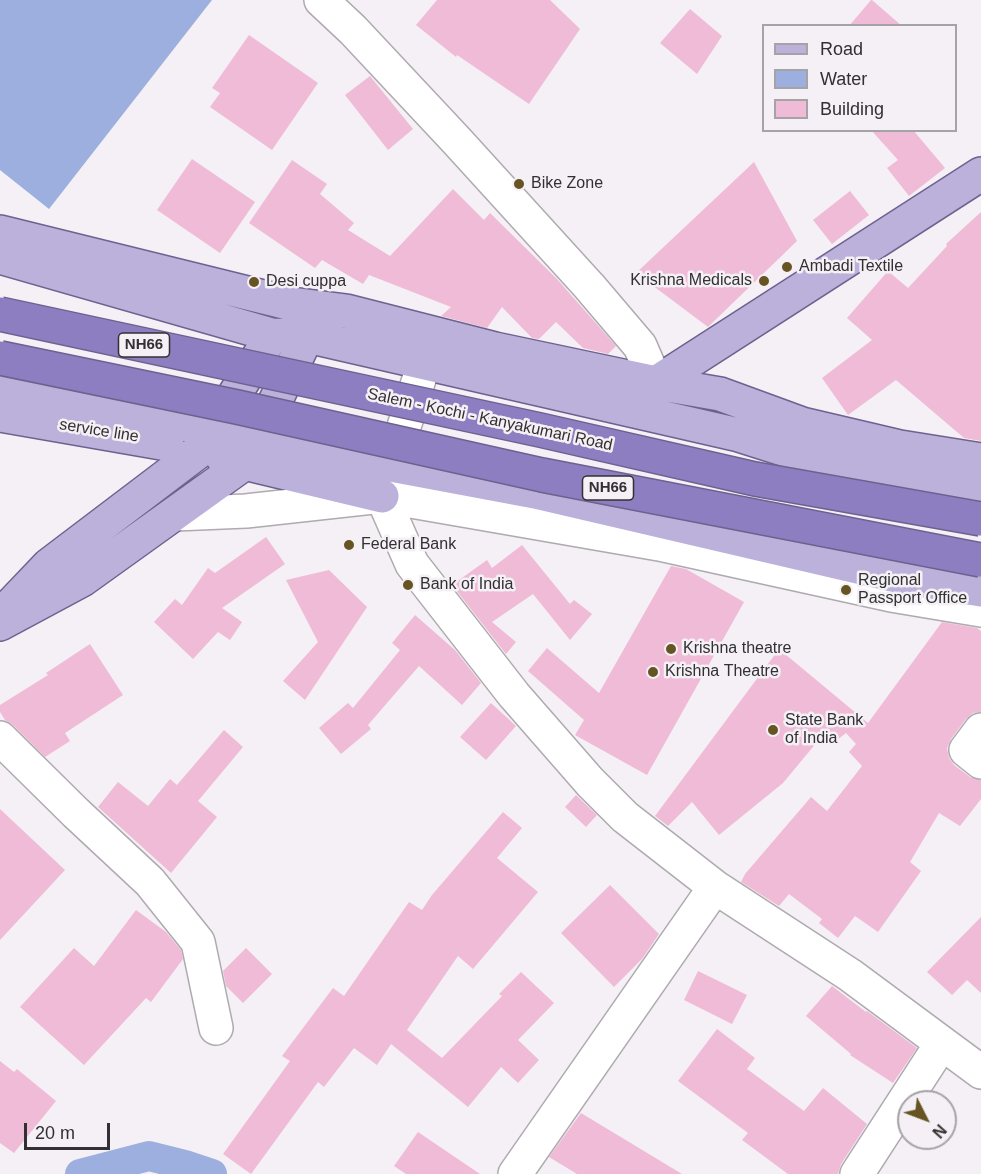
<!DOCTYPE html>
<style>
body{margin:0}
#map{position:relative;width:981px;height:1174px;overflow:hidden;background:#f4f0f5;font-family:Arial,sans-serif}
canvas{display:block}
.legend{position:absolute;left:762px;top:24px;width:195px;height:108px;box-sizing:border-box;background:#f4f0f5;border:2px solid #a6a3a7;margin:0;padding:8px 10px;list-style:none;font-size:18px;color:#323032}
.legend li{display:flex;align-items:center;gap:12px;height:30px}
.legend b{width:30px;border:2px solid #a6a3a7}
.north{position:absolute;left:897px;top:1090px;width:60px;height:60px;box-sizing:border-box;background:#f4f0f5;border:2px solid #a6a3a7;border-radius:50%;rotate:132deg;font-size:16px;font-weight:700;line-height:24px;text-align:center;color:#323032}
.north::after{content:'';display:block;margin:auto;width:21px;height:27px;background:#665422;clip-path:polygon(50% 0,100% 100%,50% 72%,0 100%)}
.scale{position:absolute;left:24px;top:1123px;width:86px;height:27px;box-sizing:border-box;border:3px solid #323032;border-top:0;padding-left:8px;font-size:18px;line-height:21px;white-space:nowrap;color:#323032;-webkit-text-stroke:4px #f4f0f5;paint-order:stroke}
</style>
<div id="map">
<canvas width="981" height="1174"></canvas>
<ul class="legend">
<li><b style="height:8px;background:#bbb1da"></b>Road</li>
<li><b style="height:16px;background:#9dafde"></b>Water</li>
<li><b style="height:16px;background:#f0bbd7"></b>Building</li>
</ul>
<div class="north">N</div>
<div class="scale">20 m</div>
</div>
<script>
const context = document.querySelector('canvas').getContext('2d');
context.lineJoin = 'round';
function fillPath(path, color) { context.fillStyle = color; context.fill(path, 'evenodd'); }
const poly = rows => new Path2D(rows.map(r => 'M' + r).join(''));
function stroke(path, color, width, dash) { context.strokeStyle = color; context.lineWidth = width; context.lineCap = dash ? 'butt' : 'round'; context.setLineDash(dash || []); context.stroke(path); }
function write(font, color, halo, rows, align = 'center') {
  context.font = font + ' Arial,sans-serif'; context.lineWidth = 5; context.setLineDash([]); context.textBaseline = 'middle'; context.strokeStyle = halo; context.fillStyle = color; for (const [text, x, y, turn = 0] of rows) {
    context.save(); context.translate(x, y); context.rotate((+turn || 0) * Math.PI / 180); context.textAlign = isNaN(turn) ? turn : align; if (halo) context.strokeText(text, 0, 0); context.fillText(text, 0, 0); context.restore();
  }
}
fillPath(poly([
 [0,0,212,0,49,209,0,170]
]), '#9dafde');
stroke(poly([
 [80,1174,149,1156,185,1165,212,1174]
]), '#9dafde', 30);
fillPath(poly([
 [437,0,550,0,580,29,529,104,457,55,456,57,416,25],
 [871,0,872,0,902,26,849,26],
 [690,9,722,36,697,74,660,43],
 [249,35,318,83,272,150,210,107,220,93,212,88],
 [370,76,413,129,388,150,345,95],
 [871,130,913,130,945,168,909,196,887,168,898,160],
 [192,159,255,202,220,253,157,210],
 [292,160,327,184,320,194,354,223,348,230,390,256,453,189,484,220,490,213,557,279,616,346,608,354,583,348,556,322,539,339,532,338,502,307,487,328,441,316,451,307,369,275,363,284,322,260,315,268,249,223],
 [754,162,797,241,708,327,636,273],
 [850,191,869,215,832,244,813,220],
 [981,212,981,441,964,438,896,380,848,415,822,378,872,340,847,318,888,271,908,288,947,246,946,244],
 [266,537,285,564,222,608,242,622,230,640,218,632,193,659,154,622,175,599,182,605,208,568,215,573],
 [522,545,570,604,574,600,592,614,570,640,533,594,492,622,516,642,506,654,452,585,487,560,492,568],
 [671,566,686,569,744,602,647,775,575,735,584,720,528,671,547,648,599,693],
 [329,570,367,607,305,700,283,681,318,642,286,580],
 [415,615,455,650,481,683,462,705,419,666,368,725,371,729,341,754,319,728,348,703,353,708,400,650,392,643],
 [942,622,977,628,981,631,981,712,973,713,966,719,951,739,947,748,949,758,954,765,970,777,981,780,981,799,960,826,939,813,910,862,921,871,878,932,855,916,838,938,819,923,822,919,789,894,779,906,741,882,745,874,811,797,827,811,862,766,849,752,856,744,846,733,837,740,827,730,783,783,719,835,692,802,668,826,655,816,779,649,868,723],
 [90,644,123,695,65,733,70,741,45,757,13,725,5,720,0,712,0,705,48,675,46,673],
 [491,703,516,726,486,760,460,737],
 [224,730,243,747,198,801,217,817,171,873,98,807,118,782,148,806,170,779,177,785],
 [576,795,597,815,586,827,565,807],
 [0,809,65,870,0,940],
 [503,812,522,828,497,858,538,892,473,969,458,956,407,1030,442,1058,502,996,499,994,521,972,554,1003,518,1040,539,1060,518,1083,501,1067,468,1107,391,1044,377,1065,354,1048,324,1087,318,1082,251,1174,223,1154,290,1061,282,1056,333,988,344,996,409,902,422,910,432,895],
 [610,885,659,934,642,959,614,987,561,933],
 [136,910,166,932,181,950,183,959,151,1002,146,998,84,1065,20,1007,74,948,94,966],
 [981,917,981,993,967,980,952,995,927,972],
 [246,948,272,974,243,1003,226,986,223,971],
 [698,971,747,995,732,1024,684,1000],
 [832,986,866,1012,867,1011,917,1048,893,1083,850,1055,851,1054,806,1016],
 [717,1029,755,1058,747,1069,804,1111,823,1088,867,1124,841,1164,838,1174,788,1174,742,1140,748,1133,678,1081],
 [0,1061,14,1072,17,1069,56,1101,14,1153,0,1143],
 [581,1113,682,1174,577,1174,549,1157],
 [418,1132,480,1174,406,1174,394,1166]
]), '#f0bbd7');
const minor = poly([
 [321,0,353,30,457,141,589,286,640,346,656,383],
 [433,335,382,496,412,564,514,695,590,782,625,817,715,887,850,975,981,1072],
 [175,514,246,511,382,496,659,544,891,595,981,610],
 [981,730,966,750,981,762],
 [0,738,76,813,150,882,198,942,216,1028],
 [515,1174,715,887],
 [857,1174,942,1043]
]);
const major = poly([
 [0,232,292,304,346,311,495,349,656,383,720,394,802,424,900,447,981,460],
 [0,257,272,335,307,336,739,435,824,462,981,488],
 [656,383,981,174],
 [0,386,132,416],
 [0,415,167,444],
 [137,417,258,436,380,463,535,492,900,577,981,590],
 [223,458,382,496],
 [5,611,49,565,198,452,266,345],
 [0,624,82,580,245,463,316,318]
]);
stroke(minor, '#aeaaaf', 36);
stroke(major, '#6d628f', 36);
stroke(minor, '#fff', 33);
stroke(major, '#bbb1da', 33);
const highwayBridge = poly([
 [0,314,540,430,755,479,981,519],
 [0,358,237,407,542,475,981,560]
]);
stroke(highwayBridge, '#6d628f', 36, []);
stroke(highwayBridge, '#8d7dc1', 33);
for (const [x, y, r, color] of [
 [519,184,6,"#665422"],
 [787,267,6,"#665422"],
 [764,281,6,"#665422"],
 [254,282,6,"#665422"],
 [349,545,6,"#665422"],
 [408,585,6,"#665422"],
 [846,590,6,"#665422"],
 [671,649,6,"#665422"],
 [653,672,6,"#665422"],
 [773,730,6,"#665422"]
]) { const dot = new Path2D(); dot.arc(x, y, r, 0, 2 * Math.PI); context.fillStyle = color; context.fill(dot); stroke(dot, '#f4f0f5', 2); }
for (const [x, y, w] of [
 [144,345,51],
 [608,488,51]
]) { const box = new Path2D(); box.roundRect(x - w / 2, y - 12, w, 24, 4.5); context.fillStyle = '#f4f0f5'; context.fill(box); stroke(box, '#323032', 1.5); }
write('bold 15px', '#323032', null, [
 ["NH66",144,345],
 ["NH66",608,488]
]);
write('16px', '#323032', '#f4f0f5', [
 ["Bike Zone",531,184],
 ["Ambadi Textile",799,267],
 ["Krishna Medicals",752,281,"right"],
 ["Desi cuppa",266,282],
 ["Federal Bank",361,545],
 ["Regional",858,581],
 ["Passport Office",858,599],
 ["Bank of India",420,585],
 ["Krishna theatre",683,649],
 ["Krishna Theatre",665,672],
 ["State Bank",785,721],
 ["of India",785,739]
], 'left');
write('16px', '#323032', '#f4f0f5', [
 ["Salem - Kochi - Kanyakumari Road",490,420,12],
 ["service line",99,431,9]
]);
</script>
